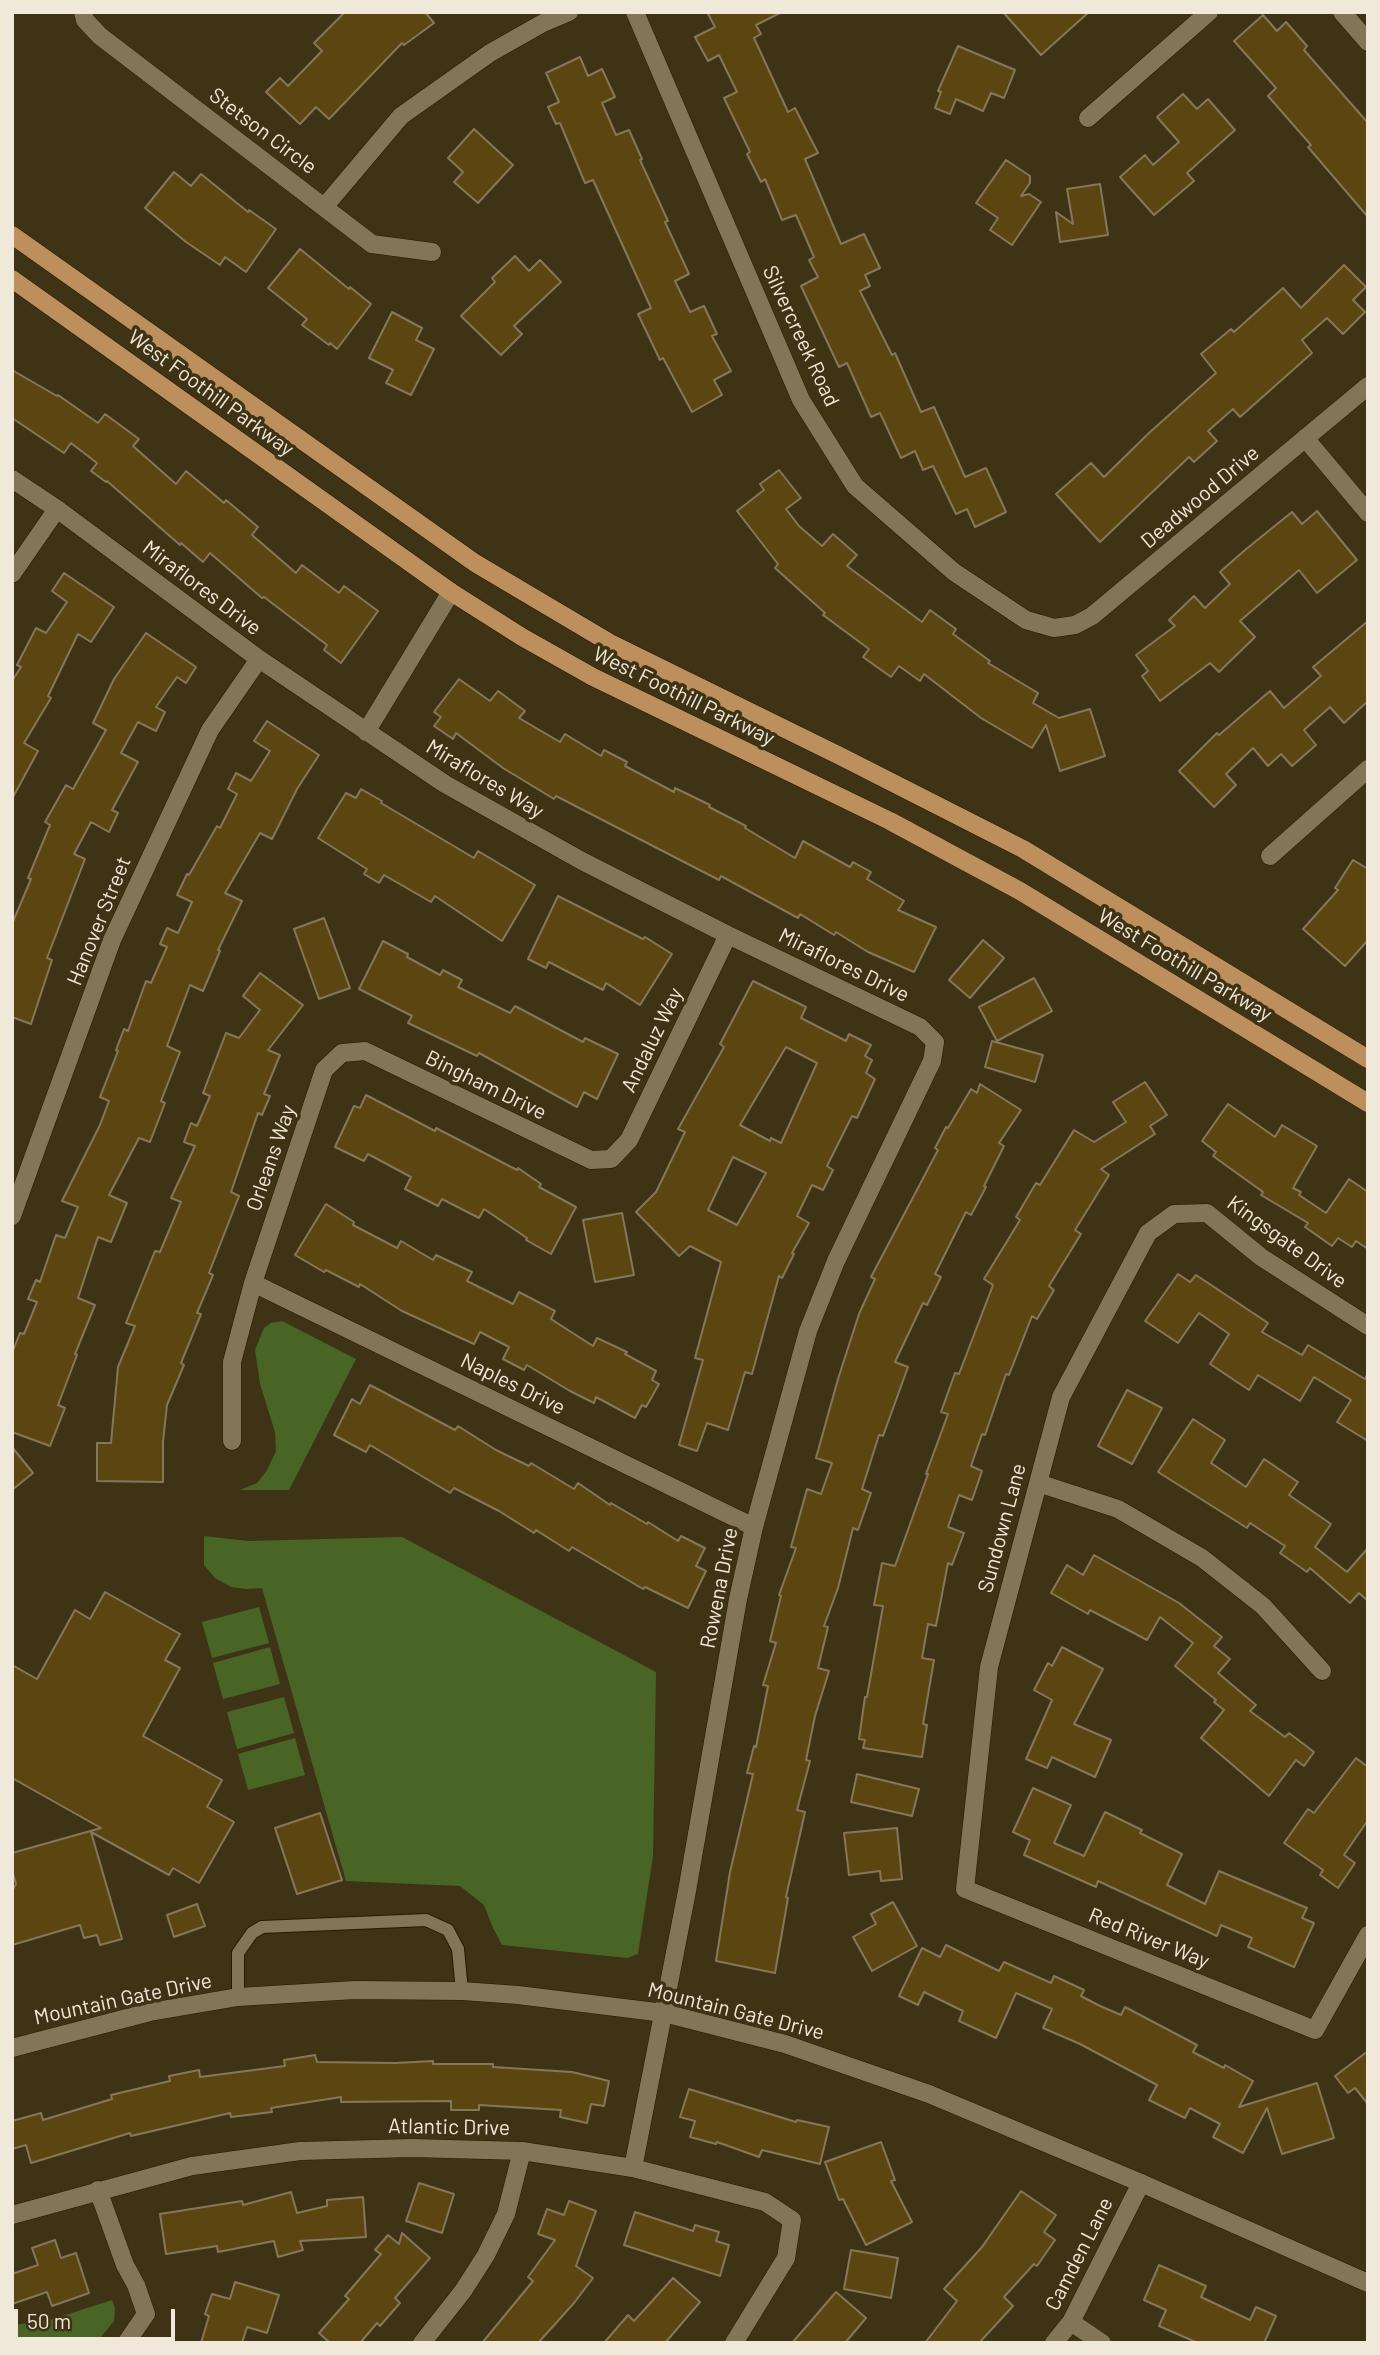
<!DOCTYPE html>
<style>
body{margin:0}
#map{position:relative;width:1380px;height:2355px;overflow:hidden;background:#3f3316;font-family:Barlow,sans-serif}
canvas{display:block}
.frame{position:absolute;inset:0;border:14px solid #f0e8d8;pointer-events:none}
.scale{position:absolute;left:14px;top:2309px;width:161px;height:32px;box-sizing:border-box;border:4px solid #f0e8d8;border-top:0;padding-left:9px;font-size:21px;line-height:24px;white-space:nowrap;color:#f0e8d8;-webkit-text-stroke:5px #3f3316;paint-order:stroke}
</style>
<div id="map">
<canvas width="1380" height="2355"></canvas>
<div class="frame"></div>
<div class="scale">50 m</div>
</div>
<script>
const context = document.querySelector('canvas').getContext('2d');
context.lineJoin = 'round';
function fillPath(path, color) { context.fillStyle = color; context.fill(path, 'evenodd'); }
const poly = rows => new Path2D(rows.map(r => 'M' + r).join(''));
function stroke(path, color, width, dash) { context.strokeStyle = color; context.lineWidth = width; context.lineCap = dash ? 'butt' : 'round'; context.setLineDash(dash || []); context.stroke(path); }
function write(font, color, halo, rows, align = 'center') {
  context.font = font + ' Barlow,sans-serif'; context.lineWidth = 7; context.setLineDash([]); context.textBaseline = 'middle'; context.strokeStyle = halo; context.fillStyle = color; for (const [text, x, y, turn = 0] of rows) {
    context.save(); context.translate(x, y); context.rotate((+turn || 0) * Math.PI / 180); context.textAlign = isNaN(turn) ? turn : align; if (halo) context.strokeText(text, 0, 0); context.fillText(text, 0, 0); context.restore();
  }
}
fillPath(poly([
 [282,1321,356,1359,289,1490,240,1490,257,1483,266,1472,276,1451,275,1432,260,1384,255,1350,264,1328,271,1323],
 [204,1536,248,1541,402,1537,656,1672,653,1856,638,1954,627,1958,502,1945,493,1928,484,1905,460,1886,346,1881,262,1588,246,1589,231,1587,215,1578,204,1565],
 [259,1607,269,1643,212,1658,202,1622],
 [270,1647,280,1684,223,1699,213,1663],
 [284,1697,294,1733,237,1749,227,1712],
 [295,1738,305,1775,248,1790,238,1754],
 [112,2300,115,2308,114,2321,96,2343,12,2343,12,2325,47,2321]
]), '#486526');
const building = poly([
 [345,12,425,12,434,23,404,45,402,43,329,119,316,107,300,124,266,92,280,78,288,86,322,51,314,43,345,12],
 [707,12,782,12,756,25,761,34,754,38,788,112,795,108,818,153,805,159,841,244,864,234,880,268,865,275,870,286,860,291,892,355,895,353,921,412,934,407,965,477,986,468,1006,512,975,527,967,509,956,514,933,466,923,470,915,451,901,458,880,413,871,417,847,363,839,367,801,286,818,277,809,260,814,257,796,215,782,220,765,179,761,182,747,154,750,152,724,98,737,92,719,55,708,61,695,37,715,27,707,12],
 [1003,12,1089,12,1041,55,1003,12],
 [1263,15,1277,31,1286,22,1307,46,1304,50,1368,123,1368,217,1308,147,1311,145,1268,96,1276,88,1234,41,1263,15],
 [958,46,1015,70,1004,98,991,93,983,111,956,99,950,114,935,108,941,92,938,91,958,46],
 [580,57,588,76,602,69,615,97,602,103,616,135,629,130,642,159,640,160,668,221,665,222,689,274,675,281,690,312,704,306,717,334,712,336,731,371,714,380,722,395,692,412,663,358,660,360,638,314,651,308,593,180,585,183,560,123,556,124,548,107,559,102,546,73,580,57],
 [1183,94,1197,109,1208,99,1235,130,1187,173,1194,181,1154,215,1120,177,1145,155,1153,165,1179,142,1157,117,1183,94],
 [474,129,513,165,478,203,454,182,463,172,448,158,474,129],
 [1006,160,1030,176,1030,183,1021,196,1029,194,1041,202,1012,245,990,230,998,218,976,203,1006,160],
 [174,172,191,186,201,174,248,212,249,210,276,229,246,272,225,257,220,265,186,242,145,208,174,172],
 [1100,184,1108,235,1060,242,1056,212,1073,224,1067,189,1100,184],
 [300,249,349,289,350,287,371,304,337,349,330,343,329,345,302,325,307,319,268,288,300,249],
 [515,256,529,271,540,260,561,282,514,326,522,334,501,355,461,316,495,282,492,278,515,256],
 [1344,265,1366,287,1353,300,1365,312,1343,334,1327,318,1302,340,1312,353,1240,417,1233,409,1208,431,1217,441,1194,462,1189,457,1100,542,1056,494,1091,463,1104,477,1149,433,1216,373,1201,354,1231,329,1234,332,1283,288,1301,308,1344,265],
 [392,312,422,328,416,340,434,349,411,395,386,383,393,370,369,358,392,312],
 [12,370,57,396,58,395,98,423,105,414,139,439,133,446,176,484,186,471,224,503,226,500,258,527,252,535,296,573,302,565,339,593,344,586,378,611,341,663,324,650,327,645,264,597,262,598,210,553,203,562,181,543,180,545,107,481,106,482,91,471,97,463,71,443,64,453,12,418,12,370],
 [779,470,801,498,786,509,799,526,822,546,833,534,857,555,847,566,922,622,930,610,956,629,953,634,990,661,988,663,1038,693,1033,703,1059,718,1090,709,1105,756,1060,771,1046,725,1032,748,981,718,924,674,920,681,899,666,891,677,863,657,869,649,823,615,825,613,775,568,778,564,737,511,764,490,760,484,779,470],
 [1317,511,1357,560,1317,593,1299,570,1240,621,1255,637,1219,672,1210,663,1160,701,1142,676,1148,671,1136,655,1175,626,1169,620,1194,596,1205,608,1230,584,1220,572,1245,550,1292,512,1302,524,1317,511],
 [64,573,114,607,91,642,78,634,48,696,51,698,24,743,38,751,12,799,12,681,21,667,17,665,36,628,46,633,67,602,52,591,64,573],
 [1368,621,1368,701,1344,723,1330,707,1304,730,1316,745,1292,766,1281,754,1268,766,1253,748,1226,774,1236,785,1214,807,1179,771,1217,733,1219,735,1270,691,1284,708,1321,676,1313,667,1368,621],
 [146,633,196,667,186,683,177,677,156,707,165,712,156,731,138,722,121,753,138,762,112,810,118,813,109,832,91,822,74,854,85,859,47,958,52,960,31,1024,12,1017,12,924,31,879,28,878,50,825,45,822,66,785,73,789,106,730,93,723,114,679,146,633],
 [459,679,490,701,498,691,525,711,519,718,560,742,565,734,601,756,604,750,627,762,625,766,674,792,675,788,710,805,709,807,746,826,745,828,795,858,803,841,850,867,853,862,871,872,867,879,904,901,898,910,936,927,914,972,868,952,836,932,834,935,800,914,798,918,721,876,719,880,556,796,554,799,503,768,456,733,453,739,434,726,441,717,434,712,459,679],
 [267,721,319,755,297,789,272,839,260,833,225,893,242,901,218,950,220,951,203,991,190,985,167,1046,180,1052,161,1101,165,1103,150,1142,139,1138,109,1195,127,1203,111,1242,98,1237,78,1298,95,1305,75,1354,77,1355,58,1405,65,1408,50,1446,12,1432,12,1353,20,1333,24,1334,37,1302,28,1299,36,1280,40,1282,56,1235,65,1238,78,1207,62,1201,100,1125,109,1101,100,1097,118,1051,116,1050,124,1029,128,1031,146,981,151,983,167,947,160,944,167,928,178,933,192,902,177,895,187,874,189,875,217,826,220,828,237,794,228,789,236,773,251,781,270,751,254,741,267,721],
 [361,789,382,801,381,803,474,858,478,851,535,885,502,941,435,896,431,902,384,875,379,883,364,874,367,869,318,838,346,793,356,798,361,789],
 [1353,860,1368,869,1368,940,1345,966,1303,929,1338,890,1335,888,1353,860],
 [558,896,643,939,645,937,672,954,640,1005,606,983,603,990,549,962,546,968,528,959,558,896],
 [324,918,350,988,319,999,294,929,324,918],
 [983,940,1004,958,970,998,949,980,983,940],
 [383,941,408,954,407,957,440,975,443,970,462,980,458,987,510,1013,515,1006,583,1042,585,1038,618,1054,597,1099,584,1092,577,1107,479,1053,477,1056,408,1023,412,1016,359,989,383,941],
 [260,973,303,1005,268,1050,280,1055,264,1094,270,1096,262,1115,258,1113,231,1192,239,1196,209,1273,213,1275,197,1313,201,1314,181,1363,184,1365,167,1405,163,1442,163,1482,97,1481,97,1443,111,1443,118,1367,135,1326,126,1323,155,1251,160,1252,181,1202,171,1198,195,1146,184,1142,191,1123,197,1126,210,1096,203,1093,226,1033,239,1038,260,1010,243,996,260,973],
 [1034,978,1052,1011,997,1041,979,1007,1034,978],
 [753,981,806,1007,801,1018,846,1041,849,1034,871,1045,865,1056,872,1060,866,1073,875,1079,857,1118,852,1116,827,1166,833,1170,823,1190,812,1185,797,1216,809,1223,792,1253,794,1254,782,1278,779,1276,752,1374,745,1372,728,1430,707,1423,697,1451,679,1445,703,1360,695,1358,721,1262,690,1246,679,1256,636,1212,656,1192,685,1132,678,1129,724,1047,720,1044,753,981],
 [786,1047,817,1063,781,1143,771,1138,770,1141,740,1125,786,1047],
 [733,1157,766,1173,737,1225,708,1210,733,1157],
 [992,1041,1043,1055,1035,1082,985,1067,992,1041],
 [1145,1082,1167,1115,1150,1126,1155,1134,1101,1169,1109,1175,1075,1230,1081,1234,1049,1286,1054,1290,1037,1319,1032,1316,1009,1375,1006,1374,985,1435,982,1434,971,1466,982,1471,972,1500,959,1495,948,1527,964,1533,952,1565,948,1563,936,1626,928,1624,922,1658,934,1660,923,1724,927,1725,922,1757,863,1748,865,1740,859,1739,865,1697,867,1697,883,1606,874,1605,882,1563,895,1566,928,1474,926,1474,948,1414,941,1412,955,1373,959,1374,993,1285,984,1279,1020,1220,1016,1217,1036,1183,1040,1185,1074,1130,1094,1142,1126,1122,1113,1102,1145,1082],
 [980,1084,1021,1110,999,1143,1004,1146,984,1186,986,1187,971,1215,966,1212,935,1274,941,1277,927,1305,923,1303,895,1362,908,1367,883,1436,879,1435,862,1489,871,1493,858,1530,853,1528,838,1588,824,1626,828,1627,818,1668,829,1671,815,1716,806,1760,810,1761,797,1810,805,1812,786,1897,788,1898,775,1973,716,1961,730,1872,753,1774,747,1773,754,1746,756,1747,768,1686,763,1685,776,1643,770,1641,781,1596,779,1595,796,1548,791,1547,807,1489,821,1494,832,1463,816,1458,838,1379,859,1314,875,1279,871,1277,938,1150,935,1148,946,1127,948,1128,971,1089,977,1093,980,1084],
 [366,1095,435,1131,436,1128,517,1170,518,1168,541,1184,539,1187,576,1207,551,1254,526,1240,527,1238,484,1209,479,1218,442,1199,438,1206,405,1189,411,1177,368,1154,364,1161,335,1147,354,1106,360,1108,366,1095],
 [1228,1104,1275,1137,1282,1125,1317,1146,1293,1188,1301,1192,1299,1195,1326,1213,1349,1179,1368,1192,1368,1249,1356,1241,1352,1247,1338,1238,1332,1246,1305,1227,1308,1223,1261,1195,1263,1192,1213,1156,1216,1152,1202,1141,1228,1104],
 [326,1204,354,1222,353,1225,397,1248,401,1241,433,1260,436,1255,472,1272,467,1281,513,1304,519,1292,555,1311,551,1319,593,1346,597,1338,627,1352,625,1354,656,1371,652,1380,659,1384,646,1407,642,1405,635,1418,596,1397,594,1403,570,1391,527,1365,524,1370,503,1359,509,1347,480,1332,474,1344,402,1311,360,1284,359,1287,326,1270,324,1272,295,1255,326,1204],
 [622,1213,634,1275,595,1282,583,1220,622,1213],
 [1178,1274,1190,1282,1196,1275,1268,1323,1262,1332,1302,1355,1308,1345,1365,1379,1368,1373,1368,1441,1337,1422,1351,1400,1314,1377,1300,1401,1258,1375,1249,1390,1210,1364,1229,1334,1199,1313,1178,1343,1145,1321,1178,1274],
 [370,1385,455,1430,458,1426,496,1450,529,1466,531,1463,574,1489,578,1483,610,1505,611,1503,647,1524,648,1522,678,1541,681,1536,705,1548,696,1566,706,1571,688,1608,645,1587,643,1589,572,1547,569,1551,536,1530,534,1533,499,1511,454,1488,450,1493,370,1445,366,1452,334,1435,352,1399,360,1404,370,1385],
 [1127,1390,1162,1408,1132,1464,1098,1446,1127,1390],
 [1193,1419,1225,1440,1211,1463,1246,1487,1264,1459,1298,1482,1289,1495,1331,1524,1315,1547,1347,1572,1368,1548,1368,1601,1359,1593,1350,1603,1310,1568,1307,1572,1280,1553,1285,1546,1250,1523,1247,1528,1158,1472,1193,1419],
 [12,1447,33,1473,12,1490,12,1447],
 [1094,1555,1179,1603,1222,1637,1214,1646,1230,1659,1218,1673,1256,1705,1250,1711,1285,1737,1289,1733,1314,1752,1304,1766,1296,1760,1269,1796,1201,1738,1224,1710,1214,1702,1216,1700,1175,1666,1193,1643,1160,1617,1147,1640,1090,1610,1088,1614,1051,1593,1067,1565,1083,1575,1094,1555],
 [105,1592,180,1634,165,1660,180,1668,143,1736,222,1780,207,1807,234,1822,199,1883,173,1868,169,1875,91,1832,122,1939,100,1945,97,1935,84,1938,80,1925,12,1945,12,1891,16,1884,12,1870,12,1853,101,1828,12,1778,12,1665,37,1679,75,1610,90,1619,105,1592],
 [1062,1647,1103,1669,1074,1724,1111,1740,1095,1777,1052,1757,1047,1768,1026,1759,1052,1700,1034,1690,1048,1663,1052,1666,1062,1647],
 [1356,1758,1368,1767,1368,1820,1344,1855,1355,1863,1338,1888,1320,1875,1323,1870,1284,1843,1308,1809,1314,1813,1356,1758],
 [857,1774,919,1789,912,1816,851,1802,857,1774],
 [1033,1788,1071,1805,1054,1843,1084,1856,1105,1812,1142,1830,1140,1833,1182,1854,1167,1885,1205,1904,1219,1871,1307,1908,1302,1918,1314,1923,1294,1967,1248,1947,1252,1938,1221,1925,1217,1936,1098,1881,1096,1887,1024,1855,1030,1840,1013,1832,1033,1788],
 [320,1813,342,1880,297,1894,275,1828,320,1813],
 [897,1828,902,1879,881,1881,880,1871,849,1875,844,1833,897,1828],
 [893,1902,917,1946,872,1971,853,1937,876,1924,871,1914,893,1902],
 [197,1904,205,1926,174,1937,167,1915,197,1904],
 [946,1945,999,1971,1004,1962,1051,1983,1054,1976,1084,1990,1081,1996,1098,2005,1121,2015,1125,2007,1197,2045,1193,2052,1224,2068,1225,2065,1253,2081,1239,2107,1317,2083,1334,2138,1282,2154,1267,2108,1243,2153,1213,2137,1220,2124,1190,2108,1185,2118,1149,2100,1157,2085,1080,2044,1043,2028,1052,2009,1016,1993,996,2038,959,2021,963,2011,924,1992,918,2005,899,1996,922,1948,940,1957,946,1945],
 [1368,2051,1368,2104,1355,2088,1348,2093,1335,2076,1368,2051],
 [315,2055,317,2062,396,2063,433,2061,433,2064,493,2064,493,2067,572,2072,609,2081,604,2106,591,2104,587,2123,560,2117,561,2110,479,2105,479,2110,451,2110,451,2101,341,2102,341,2097,271,2108,272,2112,231,2117,230,2113,131,2136,130,2133,31,2163,26,2145,12,2149,12,2121,41,2113,43,2120,112,2099,111,2095,170,2081,169,2076,199,2070,200,2077,285,2066,284,2060,315,2055],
 [689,2089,796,2122,797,2120,829,2127,820,2164,762,2150,759,2157,717,2142,716,2144,690,2137,695,2121,680,2117,689,2089],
 [881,2142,895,2180,891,2181,912,2222,866,2245,843,2199,839,2200,825,2162,881,2142],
 [419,2183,454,2194,442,2233,406,2221,419,2183],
 [1021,2191,1056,2215,1044,2232,1055,2240,1037,2266,1034,2264,1004,2297,1013,2306,979,2343,925,2343,957,2301,944,2289,982,2247,1021,2191],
 [291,2192,297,2213,327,2206,327,2200,363,2197,366,2237,300,2241,303,2250,278,2257,274,2241,218,2252,217,2246,166,2254,160,2214,242,2201,243,2205,291,2192],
 [569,2201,596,2211,576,2266,593,2278,574,2303,538,2343,482,2343,533,2281,528,2277,555,2240,538,2234,547,2209,564,2215,569,2201],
 [635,2212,693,2231,695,2225,719,2232,716,2241,729,2245,720,2276,624,2245,635,2212],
 [402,2233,430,2258,395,2298,400,2303,380,2326,377,2323,360,2343,330,2343,319,2333,349,2299,345,2296,381,2254,375,2250,388,2235,399,2244,402,2233],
 [55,2240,61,2258,76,2253,89,2293,52,2306,47,2292,12,2304,12,2274,38,2265,32,2248,55,2240],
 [851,2250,898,2258,891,2298,844,2289,851,2250],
 [1159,2265,1206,2286,1201,2297,1250,2320,1256,2307,1276,2316,1264,2343,1198,2343,1159,2326,1166,2310,1144,2300,1159,2265],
 [673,2278,700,2302,665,2343,604,2343,628,2315,634,2321,673,2278],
 [235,2282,279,2295,267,2333,247,2327,242,2343,201,2343,209,2316,205,2314,212,2294,230,2299,235,2282],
 [836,2292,866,2318,845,2343,792,2343,836,2292]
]);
fillPath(building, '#5b4612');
stroke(building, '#857759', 2);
const lane = poly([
 [238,1997,238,1953,252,1933,262,1927,426,1920,448,1930,458,1949,462,1991]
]);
const street = poly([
 [83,12,85,20,100,36,372,244,432,252],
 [635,12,801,400,855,486,954,572,1026,620,1054,628,1075,625,1092,616,1368,386],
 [1342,12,1368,42],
 [1088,118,1209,12],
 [325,206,401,116,490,53,543,23,569,12],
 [1305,438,1368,513],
 [12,479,57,509,259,659,445,784,582,861,728,935,920,1027,935,1042,932,1061,836,1261,808,1331,754,1527,738,1599,687,1891,633,2168],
 [12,574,57,509],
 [366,732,451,592],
 [1270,856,1368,769],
 [12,1216,112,940,210,730,259,659],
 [253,1283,754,1527],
 [1368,1326,1261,1257,1207,1213,1174,1214,1148,1233,1061,1397,989,1667,965,1889,1315,2030,1368,1935],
 [232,1441,232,1362,253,1283,324,1070,342,1053,365,1051,591,1160,611,1159,629,1140,728,935],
 [1038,1483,1118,1509,1202,1558,1263,1606,1322,1671],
 [98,2190,125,2265,136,2285,146,2314,126,2343],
 [12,2215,192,2166,300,2151,412,2148,522,2151,633,2168,765,2202,792,2220,786,2258,734,2343],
 [1071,2322,1102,2343],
 [422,2343,463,2291,486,2255,506,2214,522,2151],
 [1054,2343,1071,2322,1141,2183]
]);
const secondary = poly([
 [12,2048,150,2012,238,1997,355,1990,462,1991,518,1995,664,2013,785,2044,929,2094,1141,2183,1368,2283]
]);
const primary = poly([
 [12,235,475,563,610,643,842,757,1023,849,1368,1059],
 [12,279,451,592,522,637,593,677,890,821,1020,891,1368,1103]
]);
stroke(lane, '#251a00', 14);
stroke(street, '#251a00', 19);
stroke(secondary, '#251a00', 19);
stroke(primary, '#251a00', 19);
stroke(lane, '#837557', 12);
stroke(street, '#837557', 18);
stroke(secondary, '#837557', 18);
stroke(primary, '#bd8f5d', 18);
write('21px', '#f0e8d8', '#3f3316', [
 ["Stetson Circle",263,131,37],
 ["Silvercreek Road",801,336,65],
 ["West Foothill Parkway",211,393,36],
 ["Deadwood Drive",1200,497,-40],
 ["Miraflores Drive",202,588,37],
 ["West Foothill Parkway",684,696,26],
 ["Miraflores Way",485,779,31],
 ["Hanover Street",99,921,-68],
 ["Miraflores Drive",844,965,26],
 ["West Foothill Parkway",1185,965,31],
 ["Andaluz Way",652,1040,-64],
 ["Bingham Drive",486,1085,26],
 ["Orleans Way",271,1158,-71],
 ["Kingsgate Drive",1287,1242,36],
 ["Naples Drive",513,1384,26],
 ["Sundown Lane",1002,1528,-75],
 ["Rowena Drive",719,1588,-79],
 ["Red River Way",1149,1938,22],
 ["Mountain Gate Drive",123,1999,-12],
 ["Mountain Gate Drive",736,2011,14],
 ["Atlantic Drive",449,2127,1],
 ["Camden Lane",1079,2254,-63]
]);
</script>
